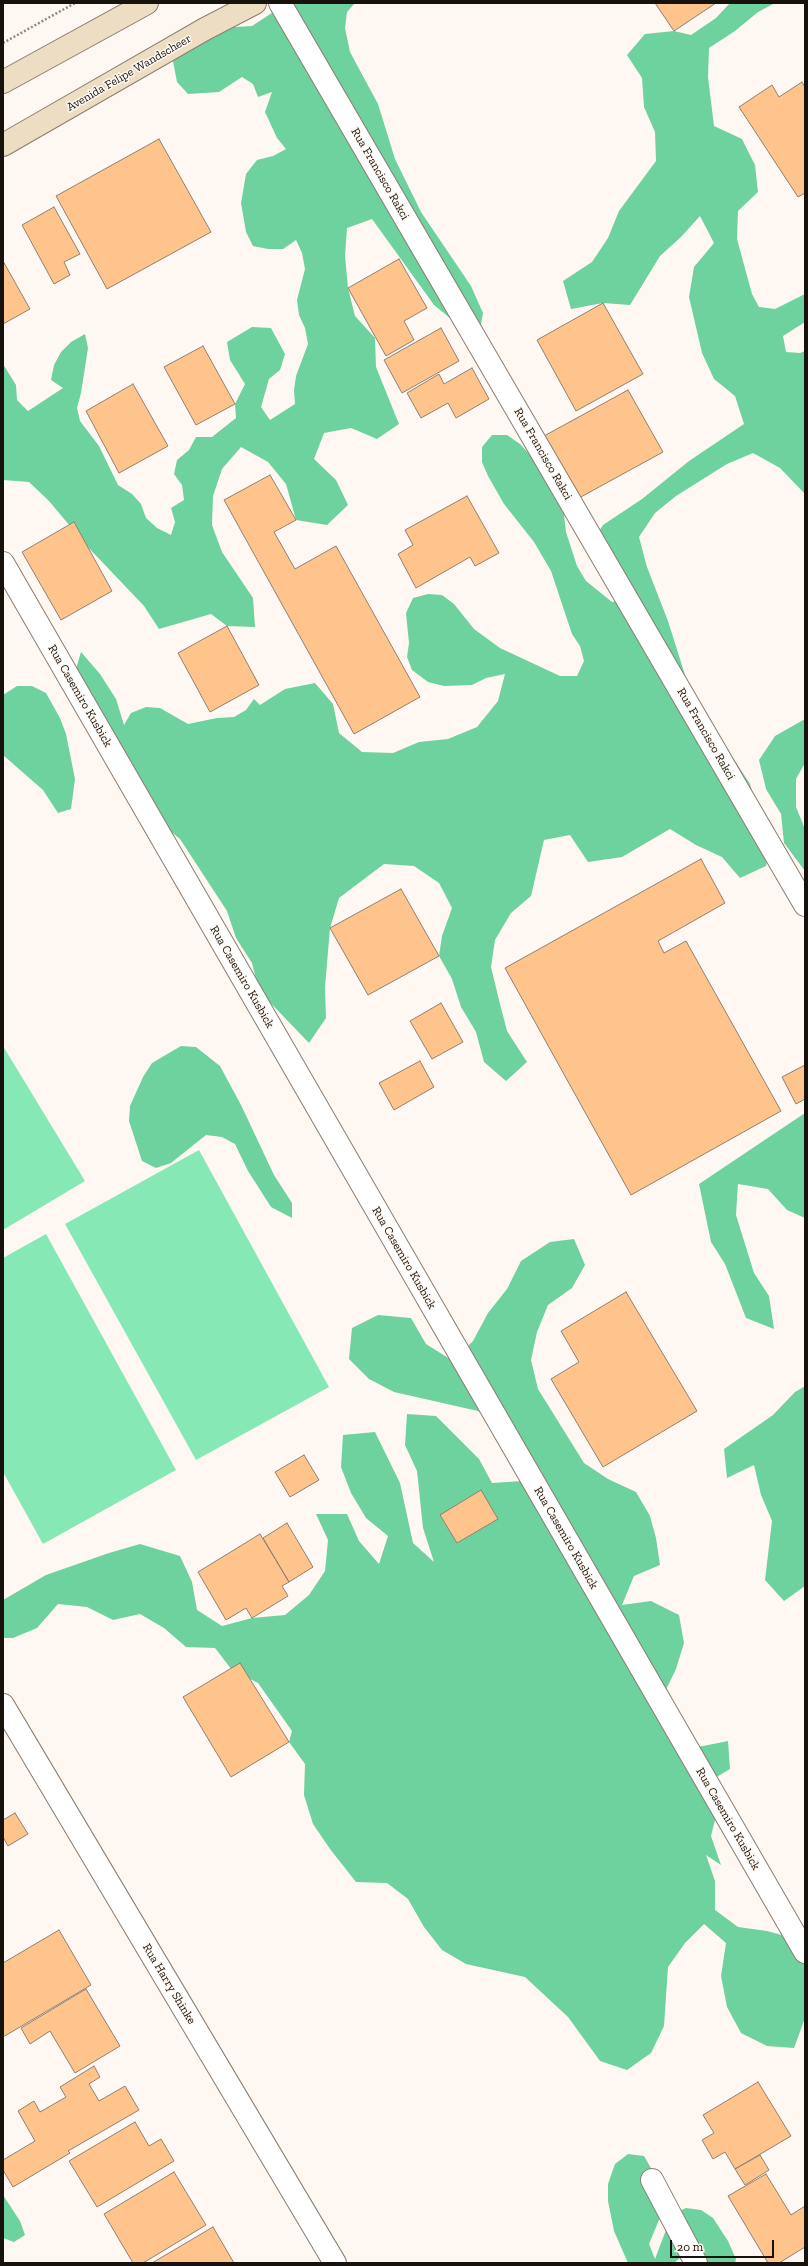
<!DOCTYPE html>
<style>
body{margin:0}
#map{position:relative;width:808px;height:2266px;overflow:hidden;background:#fff8f2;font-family:"Zilla Slab",serif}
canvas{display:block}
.frame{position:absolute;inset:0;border:4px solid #18120d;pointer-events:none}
.scale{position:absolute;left:670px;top:2240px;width:104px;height:18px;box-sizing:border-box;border:2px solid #18120d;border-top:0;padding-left:5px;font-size:12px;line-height:14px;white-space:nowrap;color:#18120d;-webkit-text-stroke:3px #fff8f2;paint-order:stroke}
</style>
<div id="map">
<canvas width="808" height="2266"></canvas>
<div class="frame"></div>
<div class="scale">20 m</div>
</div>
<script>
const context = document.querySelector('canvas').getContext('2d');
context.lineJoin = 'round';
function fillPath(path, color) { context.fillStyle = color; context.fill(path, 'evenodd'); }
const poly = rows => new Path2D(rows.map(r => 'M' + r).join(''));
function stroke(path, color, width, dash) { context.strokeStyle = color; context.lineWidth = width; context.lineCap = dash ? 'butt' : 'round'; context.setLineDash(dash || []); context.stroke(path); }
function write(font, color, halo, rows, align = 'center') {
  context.font = font + ' "Zilla Slab",serif'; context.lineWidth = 3; context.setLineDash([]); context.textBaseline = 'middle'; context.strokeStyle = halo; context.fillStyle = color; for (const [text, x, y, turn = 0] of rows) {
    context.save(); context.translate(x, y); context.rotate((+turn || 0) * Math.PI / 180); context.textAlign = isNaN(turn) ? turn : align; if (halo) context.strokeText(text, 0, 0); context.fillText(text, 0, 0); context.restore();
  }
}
fillPath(poly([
 [3,1046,85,1181,3,1230],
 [199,1150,329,1387,196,1460,65,1224],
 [46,1234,176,1470,43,1544,3,1472,3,1258]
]), '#86e8b4');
fillPath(poly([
 [287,3,355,3,347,12,345,28,350,52,378,104,395,159,421,212,471,286,483,313,478,341,434,305,372,219,347,228,345,256,348,288,355,316,375,338,376,367,399,424,377,439,351,428,324,433,314,459,336,480,348,505,327,525,296,520,286,484,268,462,241,447,222,469,213,496,212,525,222,552,253,598,255,627,227,626,211,614,159,629,144,606,85,544,49,501,29,482,3,480,3,364,16,385,17,400,28,411,63,388,51,380,54,365,61,352,71,342,85,334,88,348,81,393,77,408,80,421,99,446,118,485,132,494,141,504,146,518,157,528,171,535,175,522,171,508,184,500,182,485,174,474,177,460,189,450,196,437,212,437,236,418,235,404,245,384,230,360,227,342,252,327,271,328,285,354,280,370,269,379,261,407,270,420,295,404,294,390,296,376,308,344,305,328,299,315,297,300,305,269,302,253,296,240,283,249,268,249,253,246,246,232,241,203,246,174,257,160,273,156,286,149,277,138,265,112,272,92,258,97,253,84,242,77,219,92,188,94,177,82,171,51,220,22,235,27,252,26],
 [730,3,775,3,758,12,735,31,709,48,708,77,714,126,742,139,755,165,758,192,738,211,737,239,752,294,759,307,775,309,805,294,805,322,783,336,786,352,800,353,805,351,805,494,780,468,753,453,727,464,676,496,655,513,639,537,647,567,668,621,686,678,700,707,750,784,759,814,772,838,766,866,740,878,722,857,696,845,670,829,622,857,588,862,570,835,544,840,531,896,511,913,495,940,491,967,499,1000,507,1031,527,1062,506,1081,484,1062,476,1032,461,1007,452,979,439,956,442,936,452,908,439,883,414,866,384,864,339,898,330,928,325,987,326,1018,309,1043,259,991,252,963,236,938,227,911,180,839,159,822,73,679,81,652,100,674,116,699,124,725,131,713,146,707,160,708,188,724,217,718,234,717,246,710,254,699,260,705,285,689,315,683,333,704,339,733,362,752,393,753,419,742,448,739,477,727,498,701,505,674,486,678,472,685,444,686,428,682,412,670,407,657,409,643,406,613,413,598,428,594,442,595,454,604,474,629,500,648,560,676,577,676,584,661,580,646,572,634,551,571,534,542,504,504,488,476,482,462,482,447,492,435,507,435,520,444,532,457,562,497,566,532,577,566,586,581,612,602,623,600,595,537,603,525,642,499,689,461,744,424,735,396,714,379,702,353,689,297,694,267,714,243,700,216,681,237,660,256,630,305,603,303,571,309,563,281,592,262,608,238,619,211,656,161,655,132,644,107,642,78,627,55,645,34,674,31,691,35,716,18],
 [17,686,32,686,46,693,60,718,66,734,75,779,71,809,58,813,43,790,3,755,3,695],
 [805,719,805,763,796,779,796,807,805,829,805,871,784,843,781,814,766,789,759,760,775,736],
 [181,1046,196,1047,220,1066,241,1105,274,1175,292,1203,292,1218,271,1207,248,1171,235,1144,222,1137,206,1135,171,1163,156,1168,142,1161,129,1121,130,1106,143,1077,152,1063],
 [805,1113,805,1218,787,1210,768,1189,738,1184,736,1215,754,1273,769,1296,774,1329,746,1318,725,1264,711,1242,699,1184],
 [574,1239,585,1265,572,1288,548,1305,537,1332,531,1360,538,1389,584,1463,608,1479,636,1492,650,1516,656,1538,660,1565,634,1576,622,1605,651,1601,679,1615,684,1643,676,1669,663,1696,698,1747,728,1741,730,1769,708,1782,718,1808,711,1836,721,1865,706,1855,715,1881,715,1910,738,1927,767,1931,796,1939,805,1949,805,2018,794,2048,767,2046,741,2033,727,2007,721,1976,726,1943,704,1924,685,1943,668,1967,664,2026,651,2053,627,2070,600,2061,568,2017,525,1977,466,1964,442,1950,424,1927,408,1899,387,1883,356,1882,330,1849,313,1824,304,1795,305,1764,289,1742,292,1731,258,1683,232,1670,215,1648,186,1647,164,1628,140,1614,113,1620,87,1607,58,1604,37,1628,13,1638,3,1638,3,1600,46,1575,109,1553,140,1544,180,1556,192,1582,197,1610,222,1626,252,1618,285,1615,309,1595,325,1571,328,1540,316,1514,347,1514,359,1541,379,1564,388,1536,366,1518,351,1493,341,1467,343,1435,375,1432,400,1483,413,1543,434,1562,423,1528,417,1471,405,1445,407,1414,436,1416,479,1459,492,1483,522,1481,504,1424,478,1411,394,1392,369,1379,349,1359,352,1328,378,1315,411,1318,426,1344,453,1361,473,1341,488,1313,507,1289,521,1261,550,1242],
 [805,1386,805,1586,784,1601,765,1580,772,1521,761,1495,754,1465,727,1478,724,1449,773,1415,795,1392],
 [628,2154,644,2156,651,2168,655,2182,661,2215,649,2244,655,2259,672,2214,686,2208,701,2210,713,2218,728,2241,736,2259,735,2263,686,2263,686,2253,674,2263,628,2263,614,2231,608,2201,608,2184,615,2164],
 [3,2195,20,2221,25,2235,14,2242,3,2238]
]), '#6dd29e');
const building = poly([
 [655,3,716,3,674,31,655,3],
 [802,82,805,87,805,193,798,197,739,107,772,85,779,97,802,82],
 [159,139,211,232,107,289,56,196,159,139],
 [54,207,80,254,64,262,70,275,54,284,22,225,54,207],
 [399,259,427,308,404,321,414,340,386,356,348,288,399,259],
 [3,261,30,309,3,324,3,261],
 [603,303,643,374,576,411,537,340,603,303],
 [441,328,459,361,402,393,384,360,441,328],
 [203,346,235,404,196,425,164,367,203,346],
 [472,368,489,399,456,418,448,403,421,418,407,393,439,374,444,384,472,368],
 [133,384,168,446,119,473,86,411,133,384],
 [628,390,663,452,579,498,544,436,628,390],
 [270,475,296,520,274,532,295,569,336,546,420,697,354,734,224,500,270,475],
 [467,496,499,553,475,566,470,557,416,588,398,554,413,545,405,530,467,496],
 [74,522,112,591,61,620,22,552,74,522],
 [227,626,259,685,210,712,178,653,227,626],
 [701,859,725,903,658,941,664,953,686,941,781,1111,631,1195,505,968,701,859],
 [401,889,439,956,368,995,330,928,401,889],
 [441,1003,463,1042,432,1059,410,1021,441,1003],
 [420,1061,434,1087,394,1110,379,1083,420,1061],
 [805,1065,805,1099,796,1104,782,1077,805,1065],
 [626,1292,697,1411,603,1467,551,1379,579,1362,561,1331,626,1292],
 [304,1455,319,1480,290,1497,275,1472,304,1455],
 [481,1490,498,1519,457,1543,440,1515,481,1490],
 [287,1523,313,1567,289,1582,263,1538,287,1523],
 [260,1534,289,1582,282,1586,288,1596,252,1618,246,1608,226,1620,198,1572,260,1534],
 [240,1663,289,1742,231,1777,183,1697,240,1663],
 [15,1813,28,1834,8,1846,3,1837,3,1820,15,1813],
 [59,1930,91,1985,3,2037,3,1963,59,1930],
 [86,1989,120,2046,75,2073,50,2031,30,2044,21,2028,86,1989],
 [94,2066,100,2077,89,2084,99,2101,125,2086,139,2110,68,2151,70,2153,13,2187,3,2170,3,2160,35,2141,18,2111,34,2101,40,2112,66,2097,60,2087,94,2066],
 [758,2082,791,2136,735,2169,725,2152,713,2159,702,2140,714,2133,703,2115,758,2082],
 [135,2122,149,2146,161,2139,174,2161,97,2207,69,2161,135,2122],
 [760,2155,769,2170,745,2185,735,2169,760,2155],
 [174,2172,206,2225,143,2263,133,2263,104,2214,174,2172],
 [766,2174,791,2215,805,2206,805,2247,779,2263,768,2263,728,2196,766,2174],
 [213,2227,234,2263,152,2263,213,2227]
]);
fillPath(building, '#fec48c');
stroke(building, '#8f8073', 1);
const street = poly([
 [280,3,805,905],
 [3,563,805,1952],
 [3,1705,335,2263],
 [652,2180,696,2263]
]);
const secondary = poly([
 [3,82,147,3],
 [3,145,205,29,255,3]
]);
stroke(street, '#8c7d70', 24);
stroke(secondary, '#8c7d70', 24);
stroke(poly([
 [3,43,75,3]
]), '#908a84', 2.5, [2, 2]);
stroke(street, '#fff', 22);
stroke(secondary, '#edddc3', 22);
write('12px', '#18120d', '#fff8f2', [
 ["Avenida Felipe Wandscheer",129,73,-30],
 ["Rua Francisco Rakci",380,174,60],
 ["Rua Francisco Rakci",543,454,60],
 ["Rua Casemiro Kusbick",80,696,60],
 ["Rua Francisco Rakci",706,734,60],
 ["Rua Casemiro Kusbick",242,977,60],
 ["Rua Casemiro Kusbick",404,1258,60],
 ["Rua Casemiro Kusbick",566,1538,60],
 ["Rua Casemiro Kusbick",728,1819,60],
 ["Rua Harry Shinke",169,1984,59]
]);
</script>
